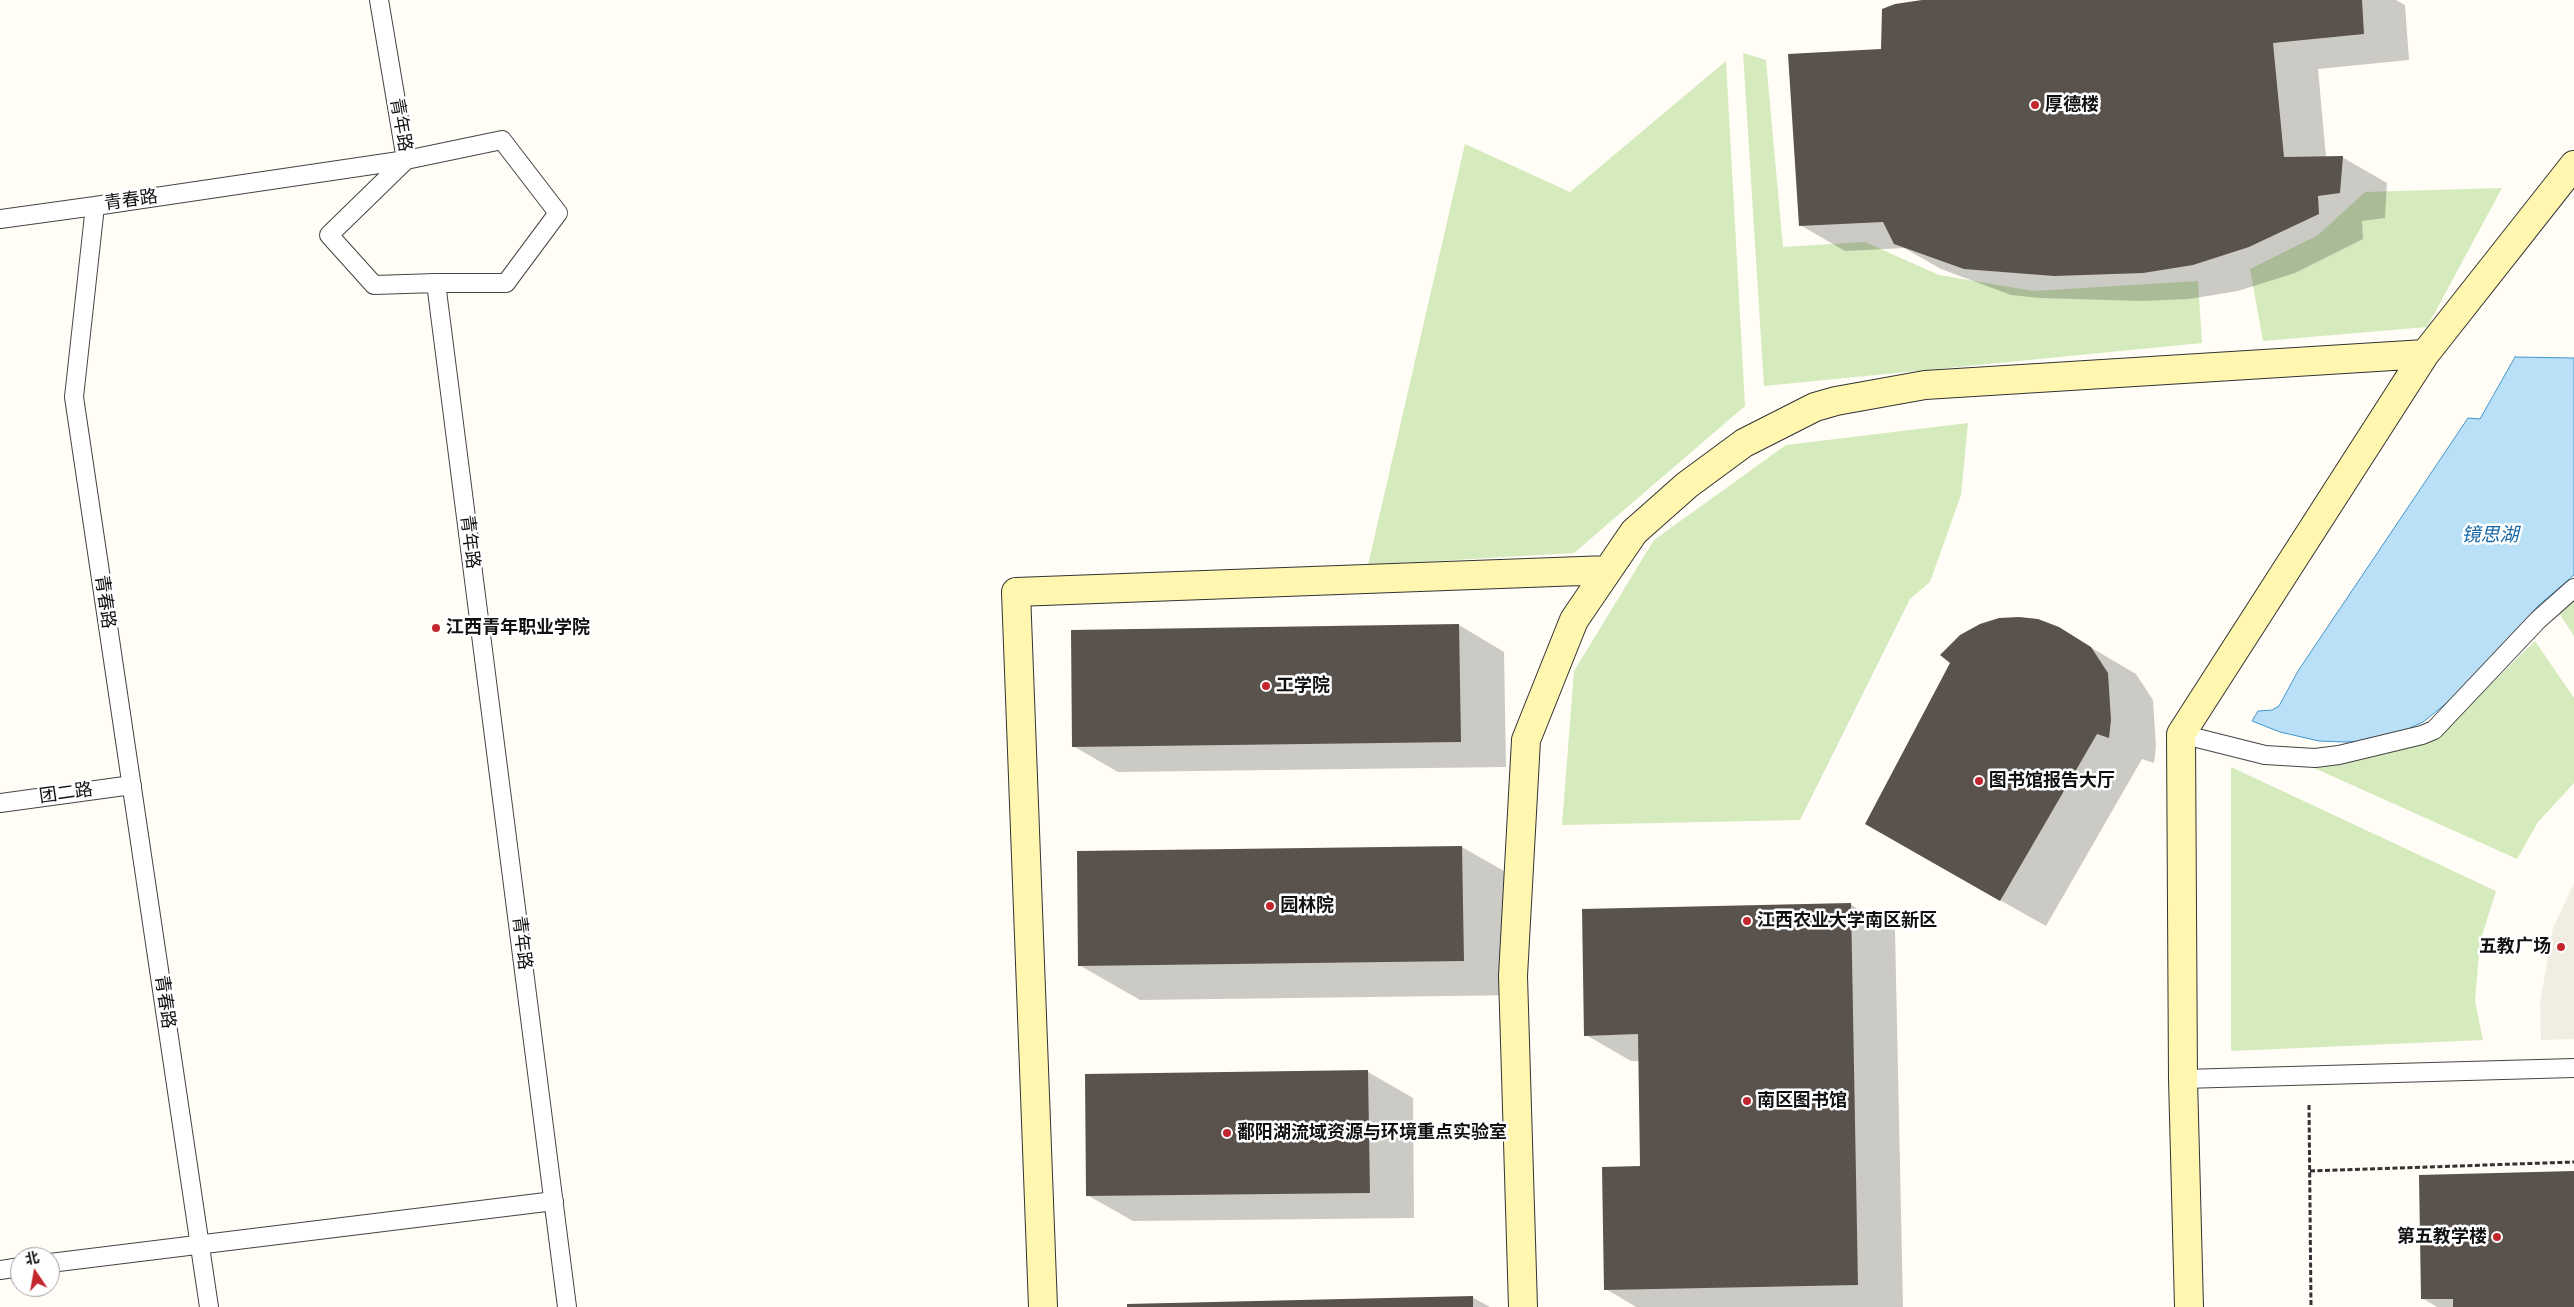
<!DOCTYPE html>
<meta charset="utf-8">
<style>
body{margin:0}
#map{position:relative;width:2574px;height:1307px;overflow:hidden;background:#fffdf5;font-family:"Source Serif 4","Noto Sans SC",serif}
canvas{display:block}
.north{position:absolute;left:10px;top:1247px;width:50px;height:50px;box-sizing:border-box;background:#fff;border:1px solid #a0a0a0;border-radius:50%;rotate:348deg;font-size:14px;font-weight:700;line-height:20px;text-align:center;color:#111}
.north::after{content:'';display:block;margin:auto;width:18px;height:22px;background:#c4262e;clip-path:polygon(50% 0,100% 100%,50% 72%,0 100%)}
</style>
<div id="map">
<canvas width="2574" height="1307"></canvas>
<div class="north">北</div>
</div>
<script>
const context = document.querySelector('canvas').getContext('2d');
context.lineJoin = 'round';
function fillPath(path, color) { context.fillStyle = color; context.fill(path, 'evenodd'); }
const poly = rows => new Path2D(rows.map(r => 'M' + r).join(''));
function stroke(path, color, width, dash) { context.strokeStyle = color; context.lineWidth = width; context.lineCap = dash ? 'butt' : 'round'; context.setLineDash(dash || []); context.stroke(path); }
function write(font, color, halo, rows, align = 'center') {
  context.font = font + ' "Source Serif 4","Noto Sans SC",serif'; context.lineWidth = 5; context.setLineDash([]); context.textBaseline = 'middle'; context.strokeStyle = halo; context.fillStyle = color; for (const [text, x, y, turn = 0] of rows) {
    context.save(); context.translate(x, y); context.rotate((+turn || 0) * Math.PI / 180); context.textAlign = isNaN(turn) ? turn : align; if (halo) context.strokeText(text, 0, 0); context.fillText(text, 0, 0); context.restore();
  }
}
fillPath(poly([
 [1743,53,1766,60,1783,247,1865,242,1939,275,2033,291,2198,281,2202,343,1764,386],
 [1726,61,1745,406,1574,553,1368,565,1465,144,1570,192],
 [2502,188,2427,327,2263,341,2250,269,2318,235,2365,192],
 [1968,423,1961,495,1930,582,1910,599,1800,820,1562,825,1574,671,1654,540,1786,445],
 [2574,599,2574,636,2557,610],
 [2535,641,2574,698,2574,783,2538,822,2517,859,2314,768,2437,737],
 [2231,767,2496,891,2480,942,2475,1001,2483,1040,2231,1051]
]), '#d5ebbd');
fillPath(poly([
 [2574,883,2574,1039,2541,1040,2540,1003,2553,928]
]), '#f1ede2');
const water = poly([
 [2515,357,2574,358,2574,575,2538,606,2469,685,2423,722,2401,732,2365,741,2345,742,2319,741,2280,732,2252,721,2258,711,2272,710,2279,706,2298,671,2468,418,2480,419,2515,357]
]);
fillPath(water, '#b9e0f7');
stroke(water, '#3f96cf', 1);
fillPath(poly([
 [1931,0,2396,0,2405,5,2409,60,2318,69,2326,157,2342,157,2387,183,2385,218,2362,221,2363,239,2295,273,2238,291,2189,299,2141,301,2040,298,2011,295,1941,269,1904,248,1845,251,1800,225,1882,50],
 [1459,625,1504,652,1506,767,1118,772,1073,746,1072,632],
 [2058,628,2136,674,2153,700,2156,747,2154,763,2142,759,2046,926,1911,850],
 [1462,847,1523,882,1524,995,1140,1000,1079,965,1078,852],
 [1850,904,1895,930,1903,1307,1636,1307,1606,1289,1641,1167,1639,1061,1631,1061,1586,1035],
 [1368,1072,1413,1098,1414,1218,1133,1221,1087,1195],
 [2574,1172,2574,1307,2437,1307,2422,1298],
 [1472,1297,1490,1307,1128,1307]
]), '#0003');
fillPath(poly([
 [1922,0,2362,0,2364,34,2273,43,2284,157,2343,156,2340,193,2318,196,2319,214,2249,247,2193,265,2143,273,2054,276,1964,269,1894,244,1883,222,1799,226,1788,54,1881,49,1882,9,1895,4],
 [2019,617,2038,619,2059,627,2091,647,2108,673,2111,720,2109,738,2097,734,2000,901,1865,824,1950,663,1940,655,1960,635,1980,624,1999,618],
 [1459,624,1461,742,1072,747,1071,630],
 [1462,846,1464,961,1078,966,1077,851],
 [1851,903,1858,1285,1604,1290,1602,1167,1640,1166,1638,1034,1584,1036,1582,909],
 [1368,1070,1370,1193,1086,1196,1085,1074],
 [2574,1171,2574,1307,2453,1307,2453,1299,2421,1299,2419,1175],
 [1473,1296,1473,1307,1127,1307,1127,1304]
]), '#5a524d');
const lane = poly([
 [379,0,406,160,502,140,558,213,506,283,436,283,567,1307],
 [406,160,329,235,374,285,436,283],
 [0,219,95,206],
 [2181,734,2265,755,2315,758,2339,755,2422,735,2434,730,2538,620,2574,588],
 [0,803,132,785],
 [2183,1079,2574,1068],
 [50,1263,554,1201],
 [0,1270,20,1267],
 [209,1307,74,397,95,206,406,160]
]);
const secondary = poly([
 [1043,1307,1016,592,1608,570],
 [1523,1307,1513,976,1526,740,1574,620,1634,532,1687,485,1744,443,1815,407,1836,401,1925,385,2425,354],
 [2189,1307,2183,1079,2181,734,2425,354,2574,165]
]);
stroke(lane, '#444', 20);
stroke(secondary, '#333', 30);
stroke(poly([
 [2309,1105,2311,1307],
 [2310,1171,2574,1162]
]), '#333', 3, [5, 2.5]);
stroke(lane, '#fff', 18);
stroke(secondary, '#fff6b0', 28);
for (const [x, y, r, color] of [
 [2035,105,5,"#c4262e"],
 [436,628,5,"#c4262e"],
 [1266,686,5,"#c4262e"],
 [1979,781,5,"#c4262e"],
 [1270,906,5,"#c4262e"],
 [1747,921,5,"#c4262e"],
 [2561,947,5,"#c4262e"],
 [1747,1101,5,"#c4262e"],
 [1227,1133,5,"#c4262e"],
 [2497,1237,5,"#c4262e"]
]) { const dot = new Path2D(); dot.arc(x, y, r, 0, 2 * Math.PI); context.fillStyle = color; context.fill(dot); stroke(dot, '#fff', 2); }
write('bold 18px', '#111', '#fff', [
 ["厚德楼",2045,105],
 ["江西青年职业学院",446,628],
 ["工学院",1276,686],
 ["图书馆报告大厅",1989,781],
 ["园林院",1280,906],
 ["江西农业大学南区新区",1757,921],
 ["五教广场",2551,947,"right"],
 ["南区图书馆",1757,1101],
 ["鄱阳湖流域资源与环境重点实验室",1237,1133],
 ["第五教学楼",2487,1237,"right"]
], 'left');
write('18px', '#111', '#fff', [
 ["青年路",400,125,80],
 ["青春路",131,201,-8],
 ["青年路",469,542,83],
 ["青春路",104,602,82],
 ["团二路",66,794,-8],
 ["青年路",521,943,83],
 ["青春路",164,1002,82]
]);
write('italic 19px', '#1768a6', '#fff', [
 ["镜思湖",2490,536]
]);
</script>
